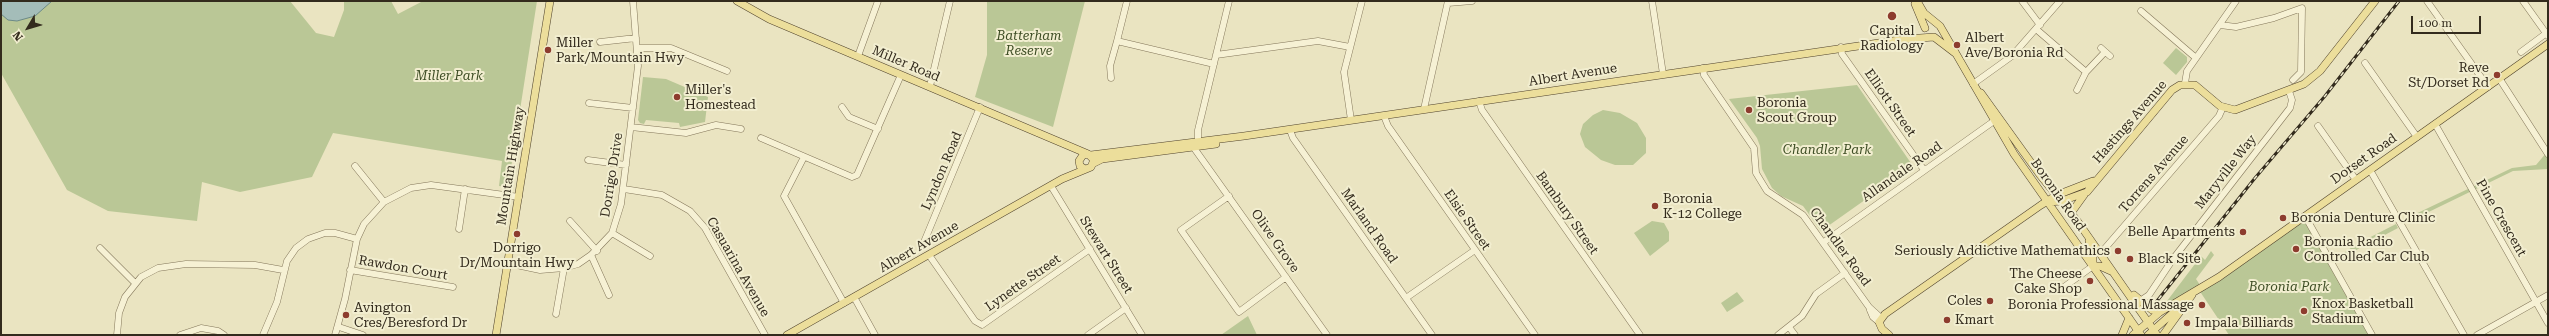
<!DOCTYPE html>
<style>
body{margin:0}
#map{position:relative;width:2549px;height:336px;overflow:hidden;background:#eae4c1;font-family:"Roboto Serif",serif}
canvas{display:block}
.frame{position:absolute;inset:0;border:2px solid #332b1d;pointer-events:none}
.north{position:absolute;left:8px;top:8px;width:40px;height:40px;-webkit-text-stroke:3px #f2eed0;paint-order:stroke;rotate:232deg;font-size:11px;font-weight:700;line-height:16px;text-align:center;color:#332b1d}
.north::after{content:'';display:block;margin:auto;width:14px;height:18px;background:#332b1d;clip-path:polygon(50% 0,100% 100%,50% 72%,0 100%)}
.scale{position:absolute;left:2411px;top:16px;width:70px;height:18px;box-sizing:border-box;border:2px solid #332b1d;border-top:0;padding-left:5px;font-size:12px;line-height:14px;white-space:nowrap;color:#332b1d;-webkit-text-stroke:3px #f2eed0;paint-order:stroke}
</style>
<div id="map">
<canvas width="2549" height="336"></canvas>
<div class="frame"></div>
<div class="north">N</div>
<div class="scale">100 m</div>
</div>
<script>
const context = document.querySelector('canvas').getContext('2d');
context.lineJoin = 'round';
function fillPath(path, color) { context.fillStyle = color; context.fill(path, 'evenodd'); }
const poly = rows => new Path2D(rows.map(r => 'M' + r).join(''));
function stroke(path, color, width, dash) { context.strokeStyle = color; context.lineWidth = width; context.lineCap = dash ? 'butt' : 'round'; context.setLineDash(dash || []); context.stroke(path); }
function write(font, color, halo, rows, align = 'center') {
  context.font = font + ' "Roboto Serif",serif'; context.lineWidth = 4; context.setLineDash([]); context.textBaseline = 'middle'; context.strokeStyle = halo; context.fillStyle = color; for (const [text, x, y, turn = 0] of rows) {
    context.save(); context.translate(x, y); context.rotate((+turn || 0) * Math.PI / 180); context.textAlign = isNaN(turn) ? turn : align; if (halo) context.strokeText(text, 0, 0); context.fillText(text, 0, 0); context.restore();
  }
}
fillPath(poly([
 [1,1,290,1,316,33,334,37,344,10,344,1,391,1,398,14,423,1,537,1,508,187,499,186,502,161,333,133,312,177,240,192,202,182,197,221,108,211,67,190,1,73],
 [987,1,1085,1,1053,127,975,97,987,55],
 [2176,48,2187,57,2187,62,2176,75,2163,63],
 [643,77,666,79,708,97,705,122,680,127,679,123,646,120,644,124,640,123,638,120],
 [1857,85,1913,166,1821,231,1803,206,1781,196,1772,188,1762,169,1760,146,1757,138,1729,99],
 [1603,110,1620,113,1637,123,1646,138,1646,153,1633,165,1615,165,1601,160,1585,147,1580,134,1583,124,1593,115],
 [2547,152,2548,169,2513,171,2406,223,2405,219,2512,168,2536,165],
 [2305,216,2331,262,2355,245,2396,224,2398,228,2358,249,2333,265,2372,335,2229,335,2199,290,2170,305,2167,301,2201,256,2205,260,2211,251,2214,255,2196,279,2202,288],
 [1652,221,1664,223,1669,232,1669,241,1650,256,1634,233],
 [1737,292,1744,301,1727,312,1721,303],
 [1248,316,1257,335,1221,335]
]), '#bac796');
const water = poly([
 [1,1,52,1,35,16,17,21,8,20,1,14,1,1]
]);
fillPath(water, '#a4bdb9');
stroke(water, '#6c8a87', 1);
const minor = poly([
 [1127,1,1117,41,1214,64],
 [1652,1,1663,74],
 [2022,1,2040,25],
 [2427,1,2488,87],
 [2523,1,2548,36],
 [1448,3,1472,1],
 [2141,11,2196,58],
 [2220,25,2236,27,2274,18,2302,8,2301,72,2293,80],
 [2036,29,2086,72,2105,52],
 [600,42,636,38],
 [1841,47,1842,54,1924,170],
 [638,48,671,48,727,71],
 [2101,48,2110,56],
 [2521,52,2548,32],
 [1216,55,1318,41,1350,47],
 [858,56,878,1],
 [2365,63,2417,137],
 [1703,68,1704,75,1754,148,1756,173,1767,191,1803,215,1869,307,1881,318],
 [1111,78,1110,66,1117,41],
 [2499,78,2548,154],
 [2185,83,2187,71,2236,1],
 [1973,84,2012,56,2060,1],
 [930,86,950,1],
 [2077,90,2086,72],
 [1479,101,1482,110,1640,335],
 [589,103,633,108],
 [842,107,849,117,878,129],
 [1424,109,1448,1],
 [1384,116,1388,126,1535,335],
 [1351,120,1344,72,1362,1],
 [2435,124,2548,323],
 [2318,126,2356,180],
 [631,127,686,133,716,125,741,129],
 [1290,130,1293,138,1432,335],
 [761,138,852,177,857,175,901,75],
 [1198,142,1198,130,1229,1],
 [1194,148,1327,335],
 [804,157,784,196,844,303],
 [588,160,626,165],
 [355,166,384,202],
 [2370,170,2464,335],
 [1051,186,1142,335],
 [624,189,662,195,690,211,705,228,765,335],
 [1229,196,1181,230,1239,312,1286,277],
 [2305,216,2372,335],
 [570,221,597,251],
 [459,229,465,189],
 [612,233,650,256],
 [924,242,980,107],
 [1824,242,1994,121],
 [100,248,135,283],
 [2100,254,2219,116,2223,107],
 [591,255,609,295],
 [929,255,975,321,982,325,1090,249],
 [507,263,540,270,564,268,578,264,591,255,612,233,621,204,638,66,633,1],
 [350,270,453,287],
 [2064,287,2093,266],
 [854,297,875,335],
 [1406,298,1475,250],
 [2140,301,2149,295,2173,259,2290,108,2292,100,2289,91],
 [1870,310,1873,317,1879,322],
 [556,314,564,268],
 [339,327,363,335],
 [1789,327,1795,335],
 [117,335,119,313,125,297,141,277,158,268,186,264,255,265,283,270],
 [180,335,201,328,218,331,224,335],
 [263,335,277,302,287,261,296,248,308,239,325,233,335,233,357,239],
 [335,335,345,299,357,239,364,224,384,202,411,188,431,185,519,197],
 [1088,335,1126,308],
 [1778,335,1802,316,1816,294,1845,273],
 [2477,335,2548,295]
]);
const major = poly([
 [737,1,769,19,1088,154],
 [1917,1,1924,13,1940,26,2014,154,2141,335],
 [1915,4,1925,28],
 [1981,93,2040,175,2078,222,2157,335],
 [1091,155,1244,136,1906,39,1934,37,1955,53],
 [1094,163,1102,159,1216,144],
 [2047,202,2062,201,2087,192,2172,90,2180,85,2195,85,2220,106,2235,110,2304,84,2320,71,2375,1],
 [2071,213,2084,195],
 [2089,241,2093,257,2093,266],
 [2093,266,2100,266,2111,271],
 [2134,295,2152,310,2160,312],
 [1879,322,1885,314,2041,205,2057,195,2093,181],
 [1879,322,1882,329,1889,335],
 [496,335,550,1],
 [787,335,1062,179,1091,167,1094,160,1088,154,1083,155,1079,161,1080,166,1085,169],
 [2122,335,2129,318],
 [2133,335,2160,312,2219,277,2548,44],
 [2148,335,2175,311],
 [2163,335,2192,295]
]);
stroke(minor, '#83765a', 7);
stroke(major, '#50432e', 8);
stroke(minor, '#f6f1d4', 6);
stroke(major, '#ecde9b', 7);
const rail = poly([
 [2153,306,2255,178,2325,96,2399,1]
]);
stroke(rail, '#332b1d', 3);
stroke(rail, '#f2eed0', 1.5, [4.5]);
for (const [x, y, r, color] of [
 [1892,16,5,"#8d3c2e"],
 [1957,45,4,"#8d3c2e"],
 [548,50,4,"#8d3c2e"],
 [2497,75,4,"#8d3c2e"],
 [677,97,4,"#8d3c2e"],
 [1749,110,4,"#8d3c2e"],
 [1655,206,4,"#8d3c2e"],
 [2283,218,4,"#8d3c2e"],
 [2243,232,4,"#8d3c2e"],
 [517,234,4,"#8d3c2e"],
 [2296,249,4,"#8d3c2e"],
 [2118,251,4,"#8d3c2e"],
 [2130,259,4,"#8d3c2e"],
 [2090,281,4,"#8d3c2e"],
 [1990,301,4,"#8d3c2e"],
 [2202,305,4,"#8d3c2e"],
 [2304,311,4,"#8d3c2e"],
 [346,315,4,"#8d3c2e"],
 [1947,320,4,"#8d3c2e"],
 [2187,323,4,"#8d3c2e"]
]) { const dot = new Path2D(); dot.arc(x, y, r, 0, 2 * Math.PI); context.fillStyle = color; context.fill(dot); stroke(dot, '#f2eed0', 1.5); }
write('13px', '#332b1d', '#f2eed0', [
 ["Capital",1892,31,"center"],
 ["Radiology",1892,46,"center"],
 ["Albert",1965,38],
 ["Ave/Boronia Rd",1965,53],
 ["Miller",556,43],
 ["Park/Mountain Hwy",556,58],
 ["Reve",2489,68,"right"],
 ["St/Dorset Rd",2489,83,"right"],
 ["Miller's",685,90],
 ["Homestead",685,105],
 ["Boronia",1757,103],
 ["Scout Group",1757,118],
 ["Boronia",1663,199],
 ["K-12 College",1663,214],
 ["Boronia Denture Clinic",2291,218],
 ["Belle Apartments",2235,232,"right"],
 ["Boronia Radio",2304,242],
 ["Controlled Car Club",2304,257],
 ["Dorrigo",517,248,"center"],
 ["Dr/Mountain Hwy",517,263,"center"],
 ["Seriously Addictive Mathemathics",2110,251,"right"],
 ["Black Site",2138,259],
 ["The Cheese",2082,274,"right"],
 ["Cake Shop",2082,289,"right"],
 ["Coles",1982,301,"right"],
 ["Knox Basketball",2312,304],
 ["Stadium",2312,319],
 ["Boronia Professional Massage",2194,305,"right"],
 ["Avington",354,308],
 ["Cres/Beresford Dr",354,323],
 ["Kmart",1955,320],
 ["Impala Billiards",2195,323]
], 'left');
write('italic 13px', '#3e4e25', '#f2eed0', [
 ["Batterham",1029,36],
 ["Reserve",1029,51],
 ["Miller Park",449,76],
 ["Chandler Park",1827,150],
 ["Boronia Park",2289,287]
]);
write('13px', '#332b1d', '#f2eed0', [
 ["Miller Road",906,64,23],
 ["Albert Avenue",1573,75,-9],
 ["Elliott Street",1890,103,55],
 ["Hastings Avenue",2130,122,-49],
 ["Dorset Road",2364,159,-35],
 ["Mountain Highway",511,166,-81],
 ["Lyndon Road",942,171,-67],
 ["Allandale Road",1902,172,-35],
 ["Maryville Way",2226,172,-52],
 ["Torrens Avenue",2154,174,-49],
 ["Dorrigo Drive",612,175,-81],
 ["Boronia Road",2058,195,55],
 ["Bambury Street",1567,213,55],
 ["Pine Crescent",2501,218,60],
 ["Elsie Street",1467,220,55],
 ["Marland Road",1369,226,55],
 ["Olive Grove",1275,241,55],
 ["Albert Avenue",919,247,-30],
 ["Chandler Road",1840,247,54],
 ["Stewart Street",1106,255,58],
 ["Casuarina Avenue",738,267,60],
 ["Rawdon Court",403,268,10],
 ["Lynette Street",1023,283,-35]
]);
</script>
